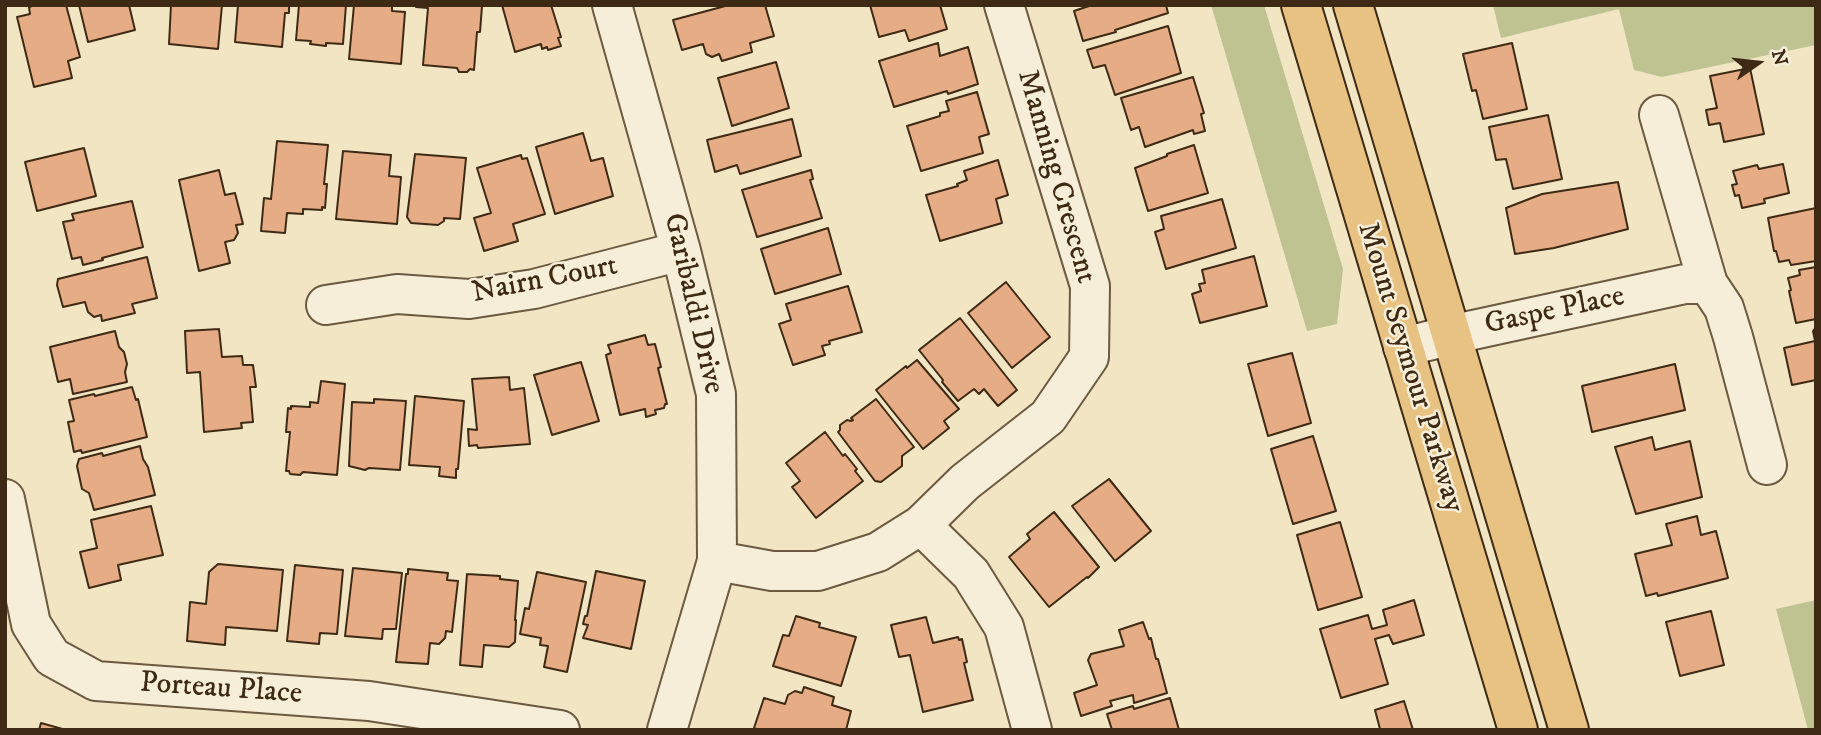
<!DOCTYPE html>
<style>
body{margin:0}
#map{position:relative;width:1821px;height:735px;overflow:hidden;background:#f1e5c4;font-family:"IM FELL DW Pica",serif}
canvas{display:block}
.frame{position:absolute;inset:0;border:7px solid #3e2a14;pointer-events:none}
.north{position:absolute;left:1723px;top:28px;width:70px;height:70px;-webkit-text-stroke:5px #f6eed9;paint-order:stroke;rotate:76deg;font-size:19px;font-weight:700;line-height:28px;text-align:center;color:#3e2a14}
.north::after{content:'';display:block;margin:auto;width:24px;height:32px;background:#3e2a14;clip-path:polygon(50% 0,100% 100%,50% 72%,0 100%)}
</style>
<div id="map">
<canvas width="1821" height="735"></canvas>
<div class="frame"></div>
<div class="north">N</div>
</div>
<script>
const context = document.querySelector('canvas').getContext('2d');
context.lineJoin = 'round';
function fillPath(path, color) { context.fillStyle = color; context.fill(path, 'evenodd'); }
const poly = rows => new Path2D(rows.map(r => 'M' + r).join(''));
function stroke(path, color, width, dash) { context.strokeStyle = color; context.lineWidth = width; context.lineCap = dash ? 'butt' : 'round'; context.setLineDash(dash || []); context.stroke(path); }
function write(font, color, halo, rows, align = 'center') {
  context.font = font + ' "IM FELL DW Pica",serif'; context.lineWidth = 5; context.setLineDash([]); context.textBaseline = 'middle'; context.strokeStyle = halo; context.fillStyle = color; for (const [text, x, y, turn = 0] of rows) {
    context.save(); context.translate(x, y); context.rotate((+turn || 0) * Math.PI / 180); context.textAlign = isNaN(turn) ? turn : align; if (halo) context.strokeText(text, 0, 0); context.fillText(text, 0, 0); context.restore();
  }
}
fillPath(poly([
 [1211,5,1264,5,1343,269,1337,324,1307,331],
 [1493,5,1816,5,1816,45,1662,77,1634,70,1619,9,1501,38],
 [1816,600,1816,730,1808,730,1776,609]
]), '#bfc391');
const building = poly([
 [66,5,80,57,68,61,72,78,34,87,17,17,30,14,29,7,35,5,66,5],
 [79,5,129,5,135,30,88,42,79,5],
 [171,5,222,5,218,49,169,44,171,5],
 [238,5,289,5,289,13,285,13,282,47,235,42,238,5],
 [299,5,346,5,343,44,326,43,326,46,310,44,311,41,296,40,299,5],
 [354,5,392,5,392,11,405,12,401,64,349,59,354,5],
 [416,5,482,6,480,32,477,32,474,70,470,69,467,72,459,72,457,68,423,65,428,8,416,7,416,5],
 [502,5,551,5,561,37,558,38,561,46,548,50,547,47,542,49,541,44,515,52,502,5],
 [729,5,765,5,774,36,750,43,752,52,722,61,719,54,712,57,706,54,703,44,682,50,673,20,729,5],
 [870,5,940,5,947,29,909,41,905,30,879,37,870,5],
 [1092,5,1166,5,1168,13,1115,30,1116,32,1083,41,1074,11,1092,5],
 [1168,26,1181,73,1115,95,1105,65,1093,68,1087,50,1168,26],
 [938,43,940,56,968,47,978,84,948,94,947,91,894,107,879,61,938,43],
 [1512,43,1527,109,1483,119,1476,90,1472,91,1463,54,1512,43],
 [776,62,789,108,732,126,718,78,776,62],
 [1750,68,1764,134,1724,142,1720,123,1709,125,1706,110,1717,108,1710,76,1750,68],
 [1193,77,1204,113,1201,114,1205,131,1194,134,1193,130,1145,147,1139,127,1131,130,1121,98,1193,77],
 [977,92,989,134,979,137,983,153,921,171,907,126,940,116,940,113,949,111,946,101,977,92],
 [1548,115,1562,179,1513,189,1506,159,1496,160,1489,127,1548,115],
 [792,119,801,156,740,174,737,165,715,172,707,140,792,119],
 [583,133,591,161,603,158,613,196,555,214,536,147,583,133],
 [277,141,328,145,324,184,327,184,325,208,322,207,322,210,303,209,303,214,287,213,285,233,261,231,264,198,271,199,277,141],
 [1194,145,1208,193,1148,211,1135,168,1167,156,1167,154,1194,145],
 [84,148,96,196,37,211,25,162,84,148],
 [343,151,391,155,389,176,401,177,397,224,336,219,343,151],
 [415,154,466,158,460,219,444,218,444,221,438,225,411,223,407,217,415,154],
 [521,155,522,159,527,158,545,214,513,224,518,241,484,251,474,218,491,213,477,168,521,155],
 [998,160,1008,195,996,199,1002,223,940,241,926,195,958,186,957,184,967,180,964,171,998,160],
 [1783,164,1789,193,1764,199,1765,203,1742,208,1739,195,1735,196,1732,185,1737,184,1733,171,1757,165,1759,169,1783,164],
 [219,170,225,195,235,193,243,224,236,225,238,233,234,240,225,242,230,263,199,271,179,180,219,170],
 [811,170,813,179,810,180,822,218,757,237,742,190,811,170],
 [1618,182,1628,229,1554,248,1515,254,1506,208,1542,194,1618,182],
 [1222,199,1236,248,1166,269,1155,232,1164,229,1161,216,1222,199],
 [132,201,143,247,102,258,103,260,83,265,81,257,72,259,63,222,74,220,72,214,132,201],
 [1816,208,1816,261,1791,265,1789,260,1779,262,1776,251,1774,251,1768,218,1816,208],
 [828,228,841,274,775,294,761,249,828,228],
 [1254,256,1267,306,1200,323,1192,294,1201,291,1199,284,1205,283,1202,270,1254,256],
 [147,257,157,298,132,304,135,313,102,321,101,315,94,317,88,312,85,302,63,307,57,285,58,279,147,257],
 [1816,267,1816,319,1796,323,1789,291,1791,290,1788,278,1800,275,1799,270,1816,267],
 [1006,282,1050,337,1012,368,968,313,1006,282],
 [848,286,862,332,829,341,830,344,822,346,825,355,793,365,779,324,791,320,786,304,848,286],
 [960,318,1017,390,998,406,984,389,979,394,974,389,958,401,942,382,943,380,919,350,960,318],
 [1816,327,1816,380,1792,385,1784,348,1815,341,1813,331,1816,327],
 [219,329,222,357,242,356,243,365,253,365,256,387,250,387,253,422,241,423,242,428,204,432,200,372,187,373,185,331,219,329],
 [115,331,119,347,124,352,127,364,125,372,127,382,73,394,70,379,58,382,50,347,115,331],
 [645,335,648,345,655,344,661,367,658,368,667,404,665,404,664,408,655,410,656,414,646,417,645,409,620,415,606,355,611,353,608,345,645,335],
 [1292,353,1311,423,1268,436,1248,364,1292,353],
 [917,360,959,409,944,421,949,428,923,449,876,390,906,366,907,368,917,360],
 [581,362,599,421,552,435,534,375,581,362],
 [1675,364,1685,410,1592,432,1582,386,1675,364],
 [509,377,510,390,524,388,530,444,478,448,477,445,469,446,468,429,477,430,472,379,509,377],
 [321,381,345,384,337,475,303,472,300,475,290,474,289,471,286,471,290,432,286,432,288,408,291,409,291,406,310,407,310,402,318,403,321,381],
 [132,387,136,400,138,399,147,437,82,453,81,450,74,452,68,422,74,421,69,400,94,394,95,396,132,387],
 [415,396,464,401,458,469,456,469,456,478,439,476,440,467,409,465,415,396],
 [374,399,406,401,400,470,369,468,365,470,349,466,352,402,374,403,374,399],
 [876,399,914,447,902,456,902,466,881,482,875,481,838,432,840,430,840,425,847,420,851,421,853,420,851,418,876,399],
 [825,432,843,456,845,454,857,469,855,471,863,481,816,518,792,487,800,481,786,463,825,432],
 [1313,436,1336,511,1293,524,1271,449,1313,436],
 [1652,437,1655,450,1690,441,1702,497,1636,514,1615,447,1652,437],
 [140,446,143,459,148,467,155,495,94,510,89,493,82,489,77,466,79,459,102,453,103,456,140,446],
 [1109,479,1151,531,1115,561,1072,506,1109,479],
 [151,506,163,555,118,565,121,580,89,588,80,552,97,548,91,520,151,506],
 [1054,512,1099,567,1088,578,1087,577,1049,607,1009,557,1030,539,1027,534,1054,512],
 [1697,516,1701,535,1716,531,1728,578,1658,596,1657,593,1646,596,1635,554,1672,545,1666,524,1697,516],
 [1340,522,1362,597,1318,610,1297,535,1340,522],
 [218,564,283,570,277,631,226,627,225,645,187,641,190,602,206,604,209,572,218,564],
 [295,565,343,570,337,634,320,633,319,644,287,641,295,565],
 [353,568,402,573,396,629,383,629,382,639,345,636,353,568],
 [408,569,448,573,447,580,458,581,452,632,446,631,445,638,439,644,430,643,428,664,396,662,406,574,408,574,408,569],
 [596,571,645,581,631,649,583,638,588,625,583,624,585,616,587,616,596,571],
 [537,572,586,582,567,672,544,667,548,646,540,645,541,638,520,634,525,608,529,609,537,572],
 [467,574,500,576,500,579,518,581,515,620,516,620,515,642,509,647,484,645,482,667,460,665,467,574],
 [1414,600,1424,635,1393,644,1389,635,1375,639,1388,684,1341,698,1320,629,1368,615,1372,629,1387,625,1383,610,1414,600],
 [1711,611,1724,665,1680,676,1666,622,1711,611],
 [796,616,820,623,819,627,856,637,841,686,773,666,783,635,789,636,796,616],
 [926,617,933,643,958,637,959,640,962,639,967,662,964,663,973,700,923,712,910,655,899,657,891,625,926,617],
 [1143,622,1149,639,1151,638,1156,659,1158,659,1167,693,1134,703,1133,695,1110,701,1112,706,1081,716,1074,693,1097,685,1088,660,1091,654,1124,646,1119,630,1143,622],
 [804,687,834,697,832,705,851,711,846,730,759,730,754,728,764,698,785,704,788,695,795,691,802,693,804,687],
 [1170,698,1179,730,1112,730,1107,714,1133,706,1134,709,1170,698],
 [1404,701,1413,730,1377,730,1380,729,1375,710,1404,701],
 [41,723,66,730,39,730,41,723]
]);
fillPath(building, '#e5ac85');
stroke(building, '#3e2a14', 2);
const minor = poly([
 [612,5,681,251,716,394,717,561,667,730],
 [1659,115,1708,284,1724,308,1733,337,1767,465],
 [326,305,397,294,469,299,534,289,681,251],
 [1403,347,1473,330,1685,284,1708,284],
 [5,499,31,624,52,657,96,681,369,701,560,730],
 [921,525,971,574,1004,627,1032,730],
 [717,561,772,571,818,571,878,552,921,525,965,482,1048,417,1089,357,1090,286,1004,5]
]);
const major = poly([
 [1301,5,1518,730],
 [1353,5,1569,730]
]);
stroke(minor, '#6b5940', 42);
stroke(major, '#3e2a14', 42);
stroke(minor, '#f6eed9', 38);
stroke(major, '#e8c282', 38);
write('30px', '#3e2a14', '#f6eed9', [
 ["Manning Crescent",1055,177,74],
 ["Nairn Court",545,281,-11],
 ["Garibaldi Drive",692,304,77],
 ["Gaspe Place",1555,312,-12],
 ["Mount Seymour Parkway",1409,368,73],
 ["Porteau Place",221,690,4]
]);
</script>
